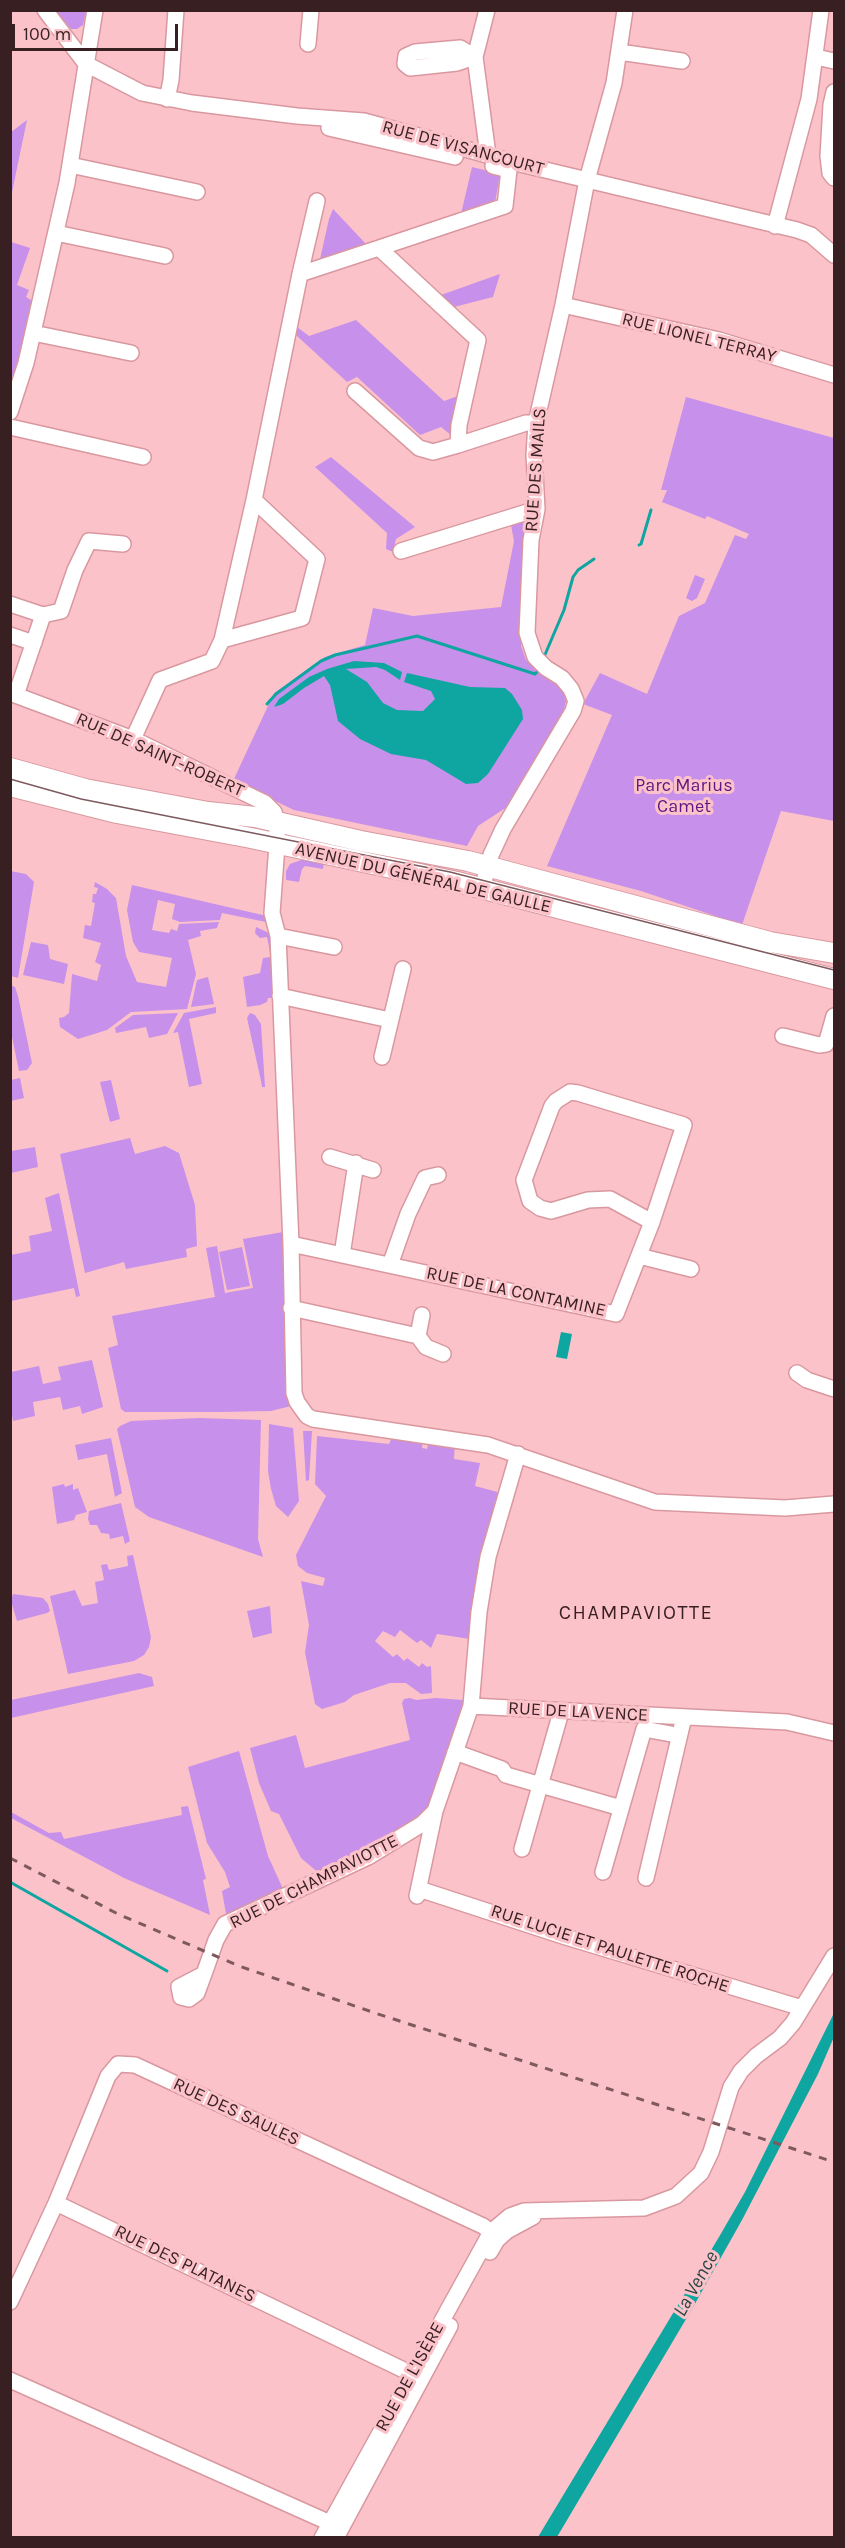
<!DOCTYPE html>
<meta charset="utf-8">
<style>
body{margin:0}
#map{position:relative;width:845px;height:2548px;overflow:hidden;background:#fbc3c9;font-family:Karla,sans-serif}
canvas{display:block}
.frame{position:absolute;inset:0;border:12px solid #381f22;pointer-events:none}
.scale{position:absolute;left:12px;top:24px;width:166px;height:27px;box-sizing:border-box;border:3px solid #381f22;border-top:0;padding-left:8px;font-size:18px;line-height:21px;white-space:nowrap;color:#381f22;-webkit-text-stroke:4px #fbc3c9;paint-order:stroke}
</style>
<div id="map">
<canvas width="845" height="2548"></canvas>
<div class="frame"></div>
<div class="scale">100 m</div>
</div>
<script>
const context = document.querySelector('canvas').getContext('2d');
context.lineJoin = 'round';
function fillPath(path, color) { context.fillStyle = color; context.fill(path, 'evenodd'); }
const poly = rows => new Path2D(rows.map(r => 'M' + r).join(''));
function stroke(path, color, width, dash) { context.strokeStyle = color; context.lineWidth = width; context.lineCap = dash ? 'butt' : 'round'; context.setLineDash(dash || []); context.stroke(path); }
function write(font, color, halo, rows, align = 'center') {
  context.font = font + ' Karla,sans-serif'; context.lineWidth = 6; context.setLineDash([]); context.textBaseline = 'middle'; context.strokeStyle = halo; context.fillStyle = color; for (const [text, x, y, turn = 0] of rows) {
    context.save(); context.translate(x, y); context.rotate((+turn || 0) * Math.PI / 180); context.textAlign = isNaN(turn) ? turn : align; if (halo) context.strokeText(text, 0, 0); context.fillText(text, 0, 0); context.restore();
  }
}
fillPath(poly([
 [56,11,86,11,83,25,77,29,71,29],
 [27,120,11,197,11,132],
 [472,167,500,174,495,203,461,214],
 [333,209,367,245,320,259,329,219],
 [11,242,30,248,17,285,29,290,26,297,34,302,11,394],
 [500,274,493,297,454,307,441,295],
 [356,320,444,401,458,396,451,435,441,427,420,435,357,377,347,382,296,335,297,327,309,336],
 [686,397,834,438,834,821,781,811,742,925,641,891,547,866,612,715,583,704,600,673,647,694,679,616,705,603,735,535,746,539,749,534,707,516,705,519,662,502,667,490,661,490],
 [331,457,415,527,396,539,393,552,386,549,387,533,315,467],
 [529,514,521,646,526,660,568,692,564,710,510,805,478,826,467,846,294,810,233,781,274,693,325,657,365,645,373,608,413,616,501,607,514,541,510,520],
 [695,575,705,579,697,598,692,601,686,598],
 [304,859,324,863,323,869,305,866,302,869,299,882,286,880,286,871,290,864],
 [10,871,26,874,34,882,18,978,11,976,11,970],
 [95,882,107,889,116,898,126,956,137,982,166,987,172,958,139,952,133,942,127,910,132,885,267,916,266,922,222,913,220,920,180,922,172,919,175,904,158,900,152,930,169,933,171,929,177,931,179,924,219,922,217,928,200,931,201,936,188,940,196,974,187,1009,131,1012,107,1030,78,1039,60,1027,59,1018,64,1017,69,1013,72,974,97,981,101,965,95,962,101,943,83,938,85,925,91,926,95,903,92,902,93,894,96,894,98,888,94,887],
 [256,927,271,934,274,998,268,998,267,1002,260,1005,247,1007,243,977,260,973,263,958,271,957,267,937,260,938,255,933],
 [31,942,48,945,50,959,68,964,64,984,23,975],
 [208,977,214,1004,191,1007,197,980],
 [10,985,15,987,18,996,32,1063,27,1070,19,1071,11,1032],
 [216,1007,216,1013,189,1019,202,1084,189,1087,178,1032,173,1033,184,1013],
 [178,1013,167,1034,149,1038,146,1027,116,1033,115,1028,133,1015],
 [250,1013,255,1015,261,1024,265,1087,262,1087,261,1081,247,1018],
 [20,1078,24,1098,11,1101,11,1080],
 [111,1080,120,1119,110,1122,100,1082],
 [130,1138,135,1154,165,1146,179,1153,195,1205,197,1246,186,1249,187,1257,126,1269,124,1262,85,1273,60,1154],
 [35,1147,38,1167,11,1173,11,1151],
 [59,1193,80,1296,76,1297,74,1288,11,1301,11,1255,31,1251,29,1236,52,1231,45,1198],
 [283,1232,291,1406,271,1411,219,1412,125,1412,121,1409,108,1348,118,1345,112,1316,215,1297,206,1248,217,1246,225,1293,253,1288,243,1239],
 [242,1247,250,1286,227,1290,219,1252],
 [92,1360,103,1407,82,1414,80,1406,63,1410,60,1397,33,1402,35,1416,13,1421,11,1408,11,1372,39,1366,43,1384,61,1380,58,1367],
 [199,1418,261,1420,258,1539,263,1557,149,1517,135,1507,117,1429,120,1426,131,1421],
 [269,1424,293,1428,299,1501,288,1517,276,1506,271,1489,268,1471],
 [303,1431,312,1431,309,1480,306,1481],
 [393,1435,423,1439,422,1448,427,1449,429,1440,455,1443,454,1459,480,1463,475,1486,505,1494,470,1639,437,1634,431,1648,421,1640,417,1643,400,1630,395,1637,383,1631,375,1641,393,1657,397,1654,404,1661,407,1658,419,1667,422,1663,427,1667,431,1666,432,1693,421,1694,406,1683,390,1683,354,1695,345,1702,322,1709,315,1704,305,1652,309,1625,301,1581,323,1586,325,1578,307,1573,298,1566,296,1555,326,1496,315,1484,317,1436,389,1444],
 [111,1438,122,1493,115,1497,107,1454,78,1460,75,1445],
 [64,1484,65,1487,73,1484,73,1490,78,1488,87,1512,76,1515,74,1520,57,1524,52,1487],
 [121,1503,130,1541,125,1544,123,1536,110,1539,109,1534,101,1533,97,1525,90,1525,88,1519,89,1511],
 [133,1555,151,1637,149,1647,144,1655,134,1661,68,1674,50,1596,75,1590,82,1606,98,1603,95,1582,104,1580,101,1565,107,1564,109,1570,128,1566,127,1556],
 [13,1594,43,1598,48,1604,50,1611,47,1613,17,1621,11,1601],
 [270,1606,272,1633,253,1638,247,1611],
 [139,1673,152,1677,154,1686,11,1718,11,1700],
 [410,1698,416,1700,436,1698,463,1700,463,1707,430,1806,403,1832,321,1875,301,1858,279,1814,271,1811,259,1783,250,1748,296,1735,305,1768,410,1740,402,1703,404,1699],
 [239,1751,268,1856,284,1891,242,1912,226,1914,222,1891,230,1887,225,1872,207,1843,188,1767],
 [188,1806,206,1879,203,1880,210,1915,124,1878,11,1818,11,1812,49,1833,61,1832,64,1839,182,1815,181,1807]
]), '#c790ea');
fillPath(poly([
 [354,661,384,663,402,672,400,680,385,670,376,667,346,669,367,682,383,703,397,710,423,711,435,699,431,691,404,682,407,673,470,687,505,688,512,694,522,710,523,719,488,774,478,783,466,784,426,760,391,754,360,739,338,721,330,685,324,676,304,688,283,704,274,707,279,699,309,677,327,669],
 [561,1332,572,1334,567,1359,556,1357],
 [834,2013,834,2037,818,2074,742,2220,692,2309,557,2537,538,2537,719,2237,745,2192]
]), '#0fa5a1');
stroke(poly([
 [639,545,641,544,651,510],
 [544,657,564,610,573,577,578,570,594,559],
 [267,704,276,694,321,661,335,655,417,636,535,674,538,671],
 [10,1882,167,1971]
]), '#0fa5a1', 3);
const minor = poly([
 [45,10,86,64,142,93,192,103,297,116,364,121,516,163,797,230,811,235,834,255],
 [487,10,475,57,488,155],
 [308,44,311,10],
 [460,48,475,57,457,63,410,68,405,64,406,56,415,52,460,48],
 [619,52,682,61],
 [816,57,834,61],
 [834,92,831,105,828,156,830,173,834,178],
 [167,99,171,80,176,10],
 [329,128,455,157],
 [70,165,197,192],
 [493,166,509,170,505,206,379,248,478,340,459,425,458,445,526,423,536,423],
 [317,201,300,274,379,248],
 [775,226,809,99,821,10],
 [56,233,165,256],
 [563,305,719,340,834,375],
 [33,333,131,353],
 [355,391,419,448,433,452,458,445],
 [10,412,26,363,67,183,95,10],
 [10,427,143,457],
 [401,551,537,509],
 [10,604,43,615,61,611,75,570,89,541,123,544],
 [10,635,34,643],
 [222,640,254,500],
 [10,693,133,739,265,803,274,812,277,822,277,845,272,913,278,936,291,1244,294,1393,297,1402,307,1416,313,1419,488,1445,655,1502,785,1508,834,1504],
 [16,695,43,615],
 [133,739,160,680,212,661,222,640,302,618,317,559,254,500,300,274],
 [482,889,491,855,503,829,573,711,576,701,571,689,562,678,546,668,535,657,527,633,531,540,537,509,534,455,536,423,563,305,587,180,614,83,625,10],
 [278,936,334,947],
 [280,996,390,1020],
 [783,1036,819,1045,826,1044,834,1016],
 [382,1057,403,969],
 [330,1157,373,1170],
 [291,1244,616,1314,652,1222,684,1125,578,1093,570,1092,556,1101,552,1106,524,1180,530,1201,540,1208,551,1211,588,1200,610,1199,652,1222],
 [342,1255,356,1163],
 [639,1256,691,1269],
 [390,1265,408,1214,425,1178,438,1175],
 [291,1308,418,1336],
 [422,1315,418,1336,426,1347,443,1354],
 [797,1373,807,1380,834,1389],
 [471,1706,787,1722,834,1733],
 [455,1752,502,1769,506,1775,621,1808],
 [522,1849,559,1719],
 [603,1872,644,1729,671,1734],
 [646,1878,684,1717],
 [419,1889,566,1937,802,2008],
 [417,1896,435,1811],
 [204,1974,197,1993,189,1999,181,1997,179,1987,204,1974,216,1940,225,1924,368,1857,422,1824,435,1811,471,1706,479,1612,488,1557,518,1454],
 [56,2203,412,2374],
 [490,2252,497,2240,507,2231,533,2217],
 [10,2302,56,2203,108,2076,118,2064,135,2065,483,2226,491,2232,492,2241],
 [10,2380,339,2527],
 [322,2538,491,2232,510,2216,524,2211,644,2208,676,2196,701,2173,711,2152,731,2087,741,2071,756,2056,780,2038,793,2023,834,1956],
 [336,2538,450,2326]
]);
const major = poly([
 [10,768,85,789,208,812,255,817,361,841,468,861,770,942,834,953],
 [10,786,117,813,251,838,457,882,834,979]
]);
stroke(minor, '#d9989f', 18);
stroke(major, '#d9989f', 22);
stroke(minor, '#fff', 15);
stroke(major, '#fff', 20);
stroke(poly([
 [10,779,81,799,450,872,834,970]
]), '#7e5a5e', 1.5);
stroke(poly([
 [10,1858,118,1914,239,1966,375,2013,834,2162]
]), '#7e5a5e', 3, [8, 8]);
write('18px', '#381f22', '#fbc3c9', [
 ["RUE DE VISANCOURT",463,148,15],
 ["RUE LIONEL TERRAY",699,338,14],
 ["RUE DES MAILS",536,470,-86],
 ["RUE DE SAINT-ROBERT",160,755,24],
 ["AVENUE DU GÉNÉRAL DE GAULLE",423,878,13],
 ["RUE DE LA CONTAMINE",516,1292,12],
 ["RUE DE LA VENCE",578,1712,3],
 ["RUE DE CHAMPAVIOTTE",314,1882,-27],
 ["RUE LUCIE ET PAULETTE ROCHE",610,1949,18],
 ["RUE DES SAULES",236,2112,25],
 ["RUE DES PLATANES",185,2264,26],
 ["RUE DE L'ISÈRE",410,2377,-61]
]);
write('18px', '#5f1782', '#fbc3c9', [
 ["Parc Marius",684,786],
 ["Camet",684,807]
]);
context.letterSpacing = '1.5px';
write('20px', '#381f22', '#fbc3c9', [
 ["CHAMPAVIOTTE",636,1613]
]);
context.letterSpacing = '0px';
write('italic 20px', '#2b4645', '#fbc3c9', [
 ["La Vence",696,2284,-61]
]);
</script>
